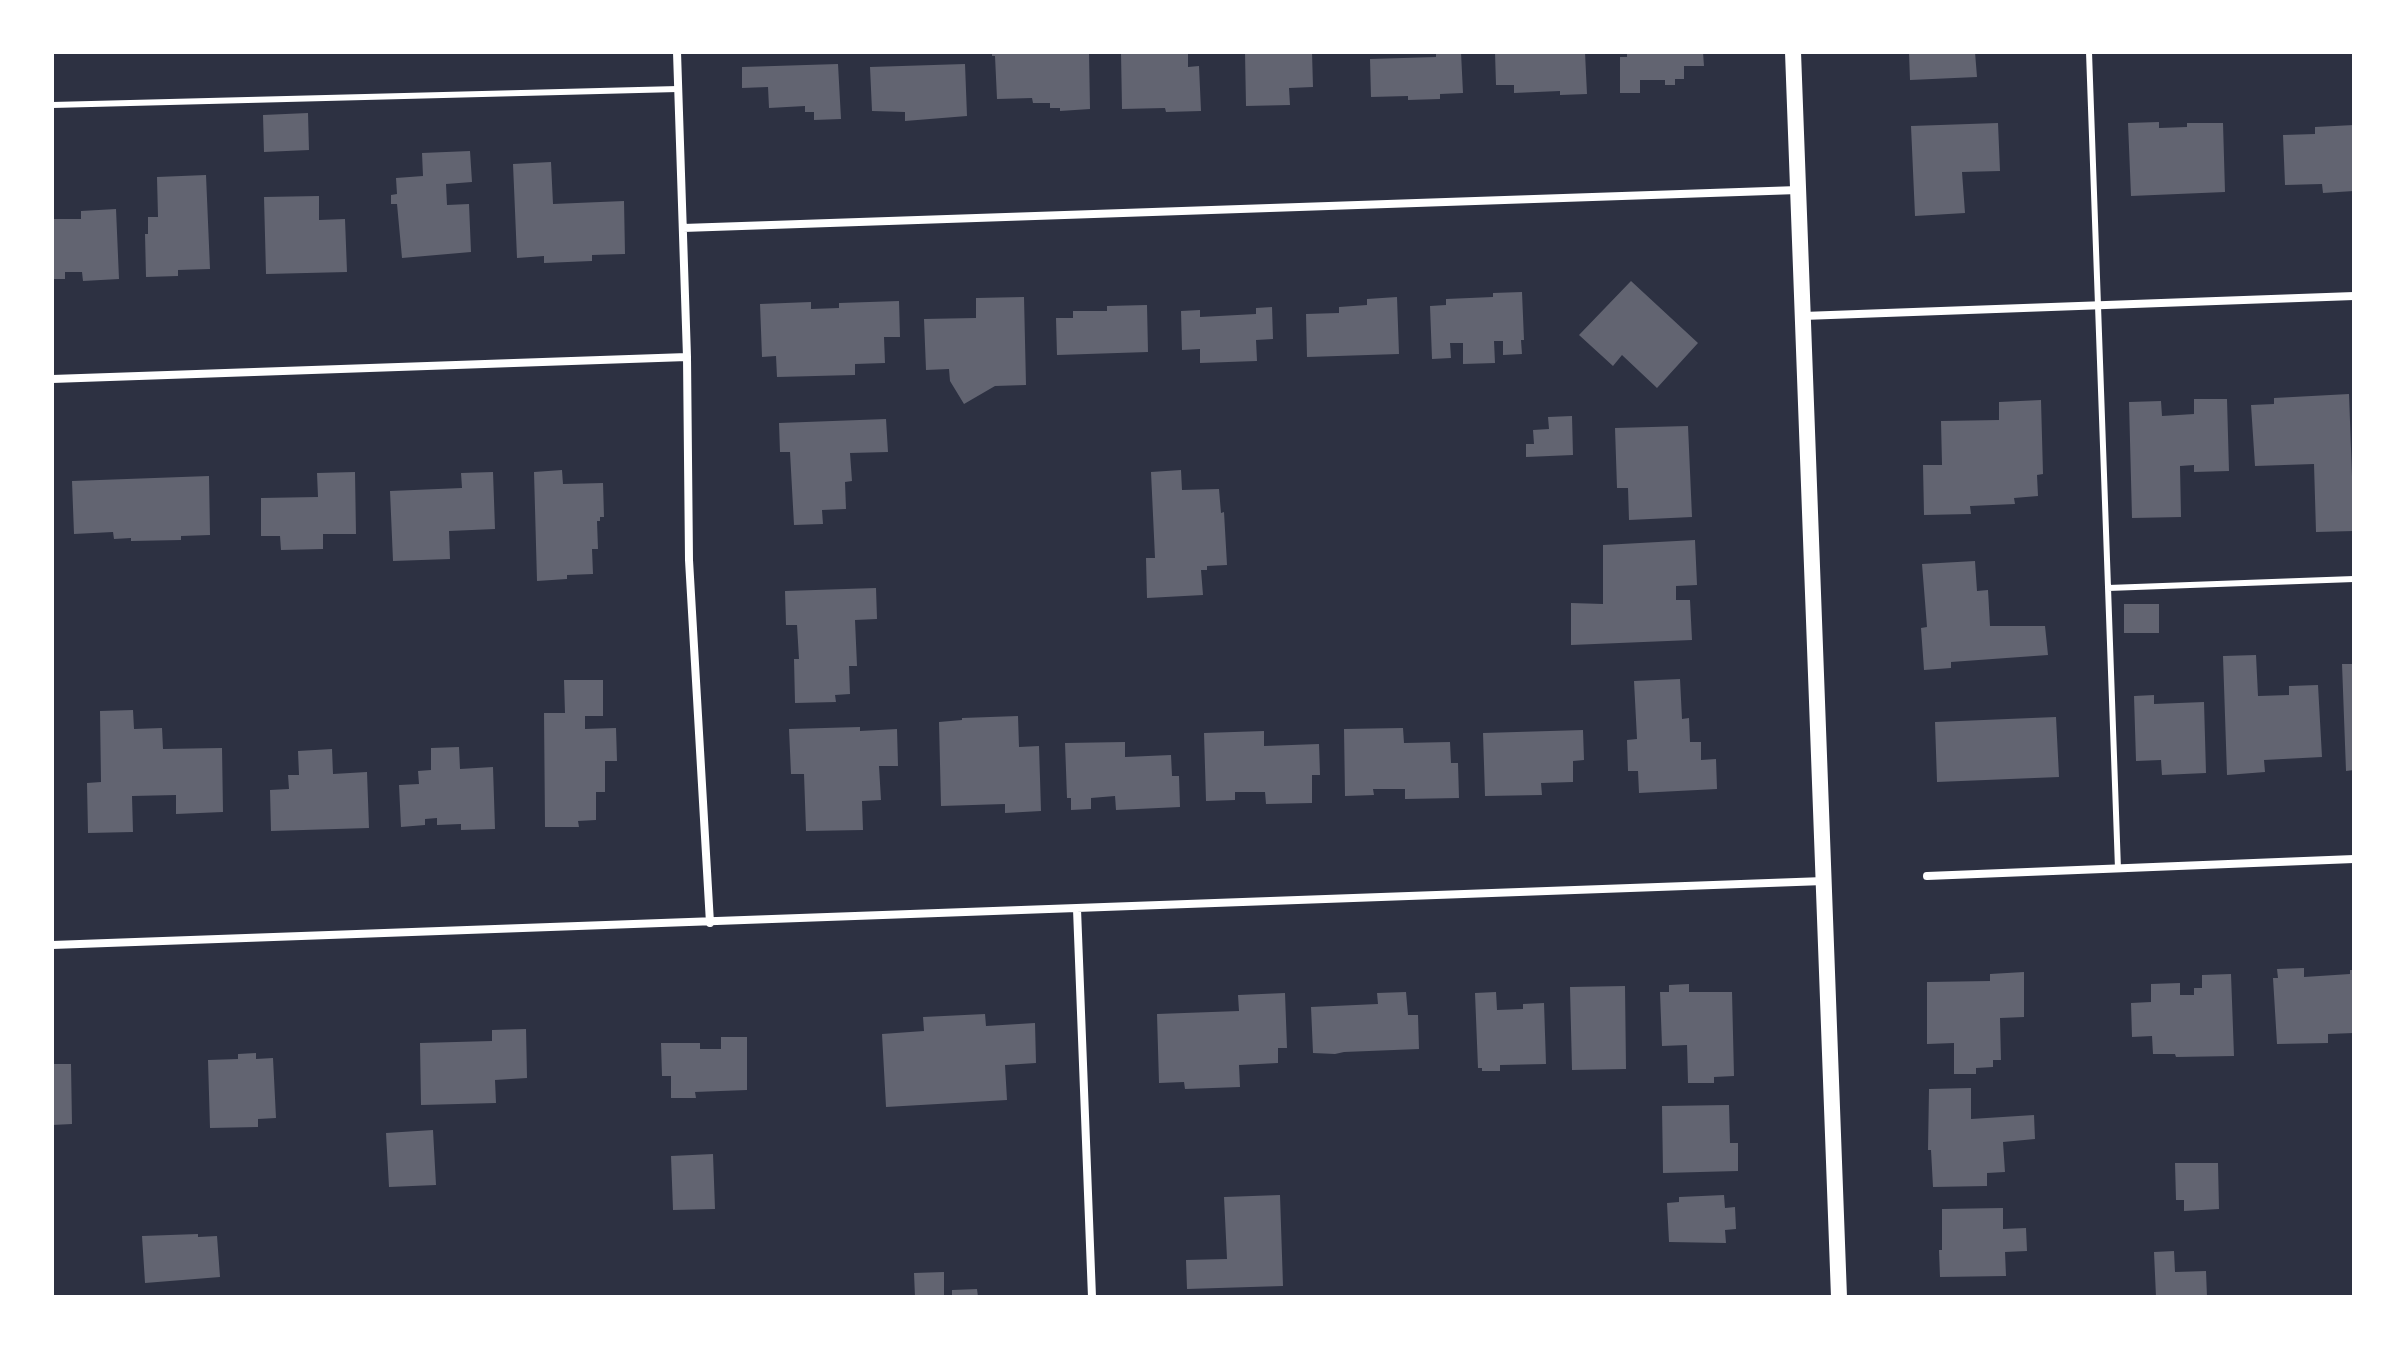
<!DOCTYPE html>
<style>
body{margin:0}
#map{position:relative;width:2406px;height:1349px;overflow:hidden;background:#2d3142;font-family:Quicksand,sans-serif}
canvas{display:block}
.frame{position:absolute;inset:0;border:54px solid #fff;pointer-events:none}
</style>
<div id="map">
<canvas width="2406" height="1349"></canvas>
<div class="frame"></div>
</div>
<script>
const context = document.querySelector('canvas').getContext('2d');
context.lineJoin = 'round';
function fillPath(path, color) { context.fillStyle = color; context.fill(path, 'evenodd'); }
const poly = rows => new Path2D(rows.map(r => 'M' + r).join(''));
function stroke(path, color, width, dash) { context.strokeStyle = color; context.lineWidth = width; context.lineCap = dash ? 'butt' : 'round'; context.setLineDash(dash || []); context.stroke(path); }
fillPath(poly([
 [992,52,1089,52,1090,109,1060,111,1060,108,1050,108,1050,103,1033,103,1032,98,997,99,995,56,992,56],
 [1121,52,1188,52,1188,67,1199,66,1201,111,1166,112,1165,108,1122,109],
 [1245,52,1312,52,1313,87,1289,88,1290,105,1246,106],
 [1436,52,1461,52,1463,93,1440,94,1440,99,1408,100,1408,96,1371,97,1370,59,1436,57],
 [1495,52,1585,52,1587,94,1560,95,1560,91,1514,93,1514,85,1496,85],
 [1627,52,1703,52,1704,66,1684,66,1684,79,1675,79,1675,85,1665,85,1665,80,1640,80,1640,93,1620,93,1620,57,1627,57],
 [1909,52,1975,52,1977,77,1910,80],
 [838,64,841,119,814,120,814,112,805,112,805,106,769,108,768,87,742,88,742,67],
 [965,64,967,116,905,121,905,112,872,111,870,67],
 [308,113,309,150,264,152,263,115],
 [2159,122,2159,128,2187,127,2187,123,2223,123,2225,192,2131,196,2128,123],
 [1998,123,2000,171,1962,172,1965,213,1915,216,1911,126],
 [2354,125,2354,191,2323,193,2322,184,2285,185,2283,135,2315,134,2315,127],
 [470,151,472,182,446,184,447,205,469,204,471,252,402,258,397,204,391,204,391,195,397,194,396,178,423,176,422,153],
 [551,162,553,204,624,201,625,254,592,255,592,261,544,263,544,256,517,258,513,164],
 [206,175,210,269,178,270,178,276,146,277,145,234,148,234,148,217,158,217,157,177],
 [319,196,319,220,345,219,347,272,266,274,264,197],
 [116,209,119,279,83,281,82,272,65,272,65,279,52,279,52,219,81,219,81,211],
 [1631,281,1698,343,1657,388,1622,355,1613,366,1579,335],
 [1522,292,1524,340,1521,340,1522,354,1503,355,1503,341,1494,341,1495,363,1463,364,1463,343,1450,343,1451,358,1432,359,1430,306,1446,305,1446,299,1493,297,1493,293],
 [1024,297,1026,385,995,386,964,404,950,381,949,369,926,370,924,319,976,318,976,298],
 [1397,297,1399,354,1307,357,1306,314,1339,313,1339,307,1367,305,1367,299],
 [899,301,900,337,884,337,885,363,855,364,855,375,777,377,776,356,762,357,760,304,811,302,811,309,839,308,839,303],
 [1147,305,1148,352,1057,355,1056,318,1073,318,1073,311,1107,311,1107,306],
 [1272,307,1273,339,1256,340,1257,361,1200,363,1200,349,1182,350,1181,311,1200,310,1200,317,1256,314,1256,308],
 [2349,394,2354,531,2316,532,2314,464,2255,466,2251,405,2274,404,2274,398],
 [2194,399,2227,399,2229,471,2194,472,2194,465,2180,466,2181,517,2132,518,2129,402,2161,401,2162,416,2194,414],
 [2041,400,2043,474,2037,475,2038,496,2014,498,2015,504,1970,506,1971,514,1924,515,1923,465,1942,465,1941,421,1999,420,1999,402],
 [1572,416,1573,455,1526,457,1526,444,1534,444,1533,430,1549,429,1548,417],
 [886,419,888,452,850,453,852,481,845,482,846,509,822,510,823,524,794,525,790,452,780,452,779,423],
 [1688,426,1692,517,1629,520,1628,488,1617,488,1615,428],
 [562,470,563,484,603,483,604,517,600,517,600,521,597,521,598,549,592,549,593,574,567,575,567,579,537,581,534,472],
 [1181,470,1182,490,1219,489,1221,513,1224,512,1227,565,1207,566,1207,570,1201,570,1203,595,1147,598,1146,558,1155,558,1151,472],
 [355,472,356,534,323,534,323,549,281,550,280,536,261,536,261,498,318,497,317,473],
 [493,472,495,529,449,531,450,559,393,561,390,491,462,488,461,473],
 [209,476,210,535,181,536,181,540,131,541,131,538,114,539,113,532,74,534,72,481],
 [1695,540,1697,585,1676,586,1676,600,1690,600,1692,640,1571,645,1571,603,1603,604,1603,545],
 [1975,561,1977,591,1988,590,1990,626,2045,626,2048,655,1951,662,1951,668,1924,670,1921,628,1927,627,1922,564],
 [876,588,877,619,855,620,857,666,849,666,850,694,835,695,836,702,795,703,794,659,799,659,797,625,786,625,785,591],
 [2124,604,2159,604,2159,633,2124,633],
 [2256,655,2258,696,2289,695,2289,686,2318,685,2322,757,2264,760,2265,772,2227,775,2223,656],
 [2342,664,2354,664,2354,770,2346,771],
 [1680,679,1682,719,1689,718,1690,742,1701,742,1701,760,1716,759,1717,789,1639,793,1638,771,1628,771,1627,740,1637,739,1634,681],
 [564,680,603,680,603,716,585,716,585,729,616,728,617,761,605,761,605,792,596,792,596,820,578,821,579,827,545,827,544,713,565,713],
 [2154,695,2154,704,2204,702,2206,773,2162,775,2161,760,2136,761,2134,696],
 [133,710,134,729,162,728,163,749,222,748,223,812,176,814,176,795,132,796,133,832,88,833,87,783,101,782,100,711],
 [1018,716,1019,747,1039,746,1041,811,1005,813,1005,804,941,806,939,722,962,720,962,718],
 [2056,717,2059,777,1937,782,1935,722],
 [860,727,860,731,897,729,898,766,879,766,881,800,862,801,863,830,806,831,804,774,791,774,789,729],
 [1403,728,1404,743,1450,742,1451,763,1458,763,1459,798,1405,799,1405,789,1373,789,1374,795,1345,796,1344,729],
 [1583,730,1584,760,1573,761,1573,782,1541,783,1542,795,1485,796,1483,733],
 [1264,731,1264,746,1319,744,1320,775,1312,775,1312,803,1266,804,1265,792,1235,792,1235,800,1206,801,1204,733],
 [1125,742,1125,757,1171,755,1172,776,1179,776,1180,807,1116,810,1115,796,1091,798,1091,809,1071,810,1071,798,1067,798,1065,743],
 [459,747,460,769,493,767,495,829,461,830,461,824,437,825,437,818,425,819,425,825,401,827,399,785,419,784,418,771,431,770,431,748],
 [332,749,333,774,367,772,369,828,271,831,270,790,289,789,288,775,299,775,298,751],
 [2304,968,2304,977,2350,974,2350,970,2354,970,2354,1033,2328,1034,2328,1043,2277,1044,2273,978,2278,978,2277,969],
 [2024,972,2024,1017,2000,1018,2001,1060,1993,1060,1993,1067,1976,1068,1976,1074,1954,1074,1954,1043,1927,1044,1927,982,1990,981,1990,974],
 [2231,974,2234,1056,2176,1057,2175,1054,2153,1054,2152,1036,2132,1037,2131,1003,2151,1002,2151,984,2180,983,2180,995,2194,995,2194,988,2202,988,2202,975],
 [1689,984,1689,992,1732,992,1734,1076,1714,1077,1714,1083,1688,1083,1687,1045,1662,1046,1660,992,1669,992,1669,985],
 [1625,986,1626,1069,1572,1070,1570,987],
 [1406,992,1408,1015,1418,1015,1419,1049,1344,1052,1335,1054,1313,1053,1311,1007,1378,1004,1377,993],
 [1496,992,1497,1010,1523,1009,1523,1004,1544,1003,1546,1064,1500,1065,1500,1071,1482,1071,1482,1068,1478,1068,1475,993],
 [1285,993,1287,1048,1278,1048,1278,1063,1239,1065,1240,1087,1185,1089,1184,1082,1159,1083,1157,1014,1239,1011,1238,995],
 [985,1014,986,1026,1035,1023,1036,1063,1005,1065,1007,1100,886,1107,882,1034,924,1031,923,1017],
 [526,1029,527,1078,495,1080,496,1103,421,1105,420,1043,492,1041,492,1030],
 [721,1037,747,1037,747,1090,695,1092,696,1098,671,1098,671,1076,662,1076,661,1043,700,1043,700,1049,721,1049],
 [256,1053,256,1059,273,1058,276,1118,258,1119,258,1127,210,1128,208,1060,238,1059,238,1054],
 [52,1064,71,1064,72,1124,52,1125],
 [1971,1088,1971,1119,2034,1115,2035,1139,2003,1142,2005,1172,1987,1173,1987,1186,1933,1187,1931,1150,1928,1150,1929,1089],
 [1729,1105,1730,1143,1738,1143,1738,1171,1663,1173,1662,1106],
 [433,1130,436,1185,389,1187,386,1133],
 [713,1154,715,1209,673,1210,671,1156],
 [2175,1163,2218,1163,2219,1209,2184,1211,2184,1200,2176,1200],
 [1280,1195,1283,1286,1187,1289,1186,1260,1227,1259,1224,1197],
 [1724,1195,1725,1208,1735,1207,1736,1229,1725,1230,1726,1243,1669,1242,1667,1203,1679,1202,1679,1197],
 [2003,1208,2003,1229,2026,1228,2027,1251,2005,1252,2006,1276,1940,1277,1939,1250,1942,1250,1942,1209],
 [198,1234,198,1237,217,1236,220,1277,145,1283,142,1236],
 [2174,1251,2175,1272,2206,1271,2207,1297,2156,1297,2154,1252],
 [944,1272,944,1297,915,1297,914,1273],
 [977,1289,978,1297,952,1297,952,1290]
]), '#626471');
stroke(poly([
 [2089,52,2118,869],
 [52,105,678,89],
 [2108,588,2354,579]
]), '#fff', 6);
stroke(poly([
 [677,52,687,357,689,560,710,923],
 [683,228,1798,190],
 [1803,316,2354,296],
 [52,379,687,357],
 [1927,876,2354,859],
 [1077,909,1092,1297],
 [52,945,1824,881]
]), '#fff', 8);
stroke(poly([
 [1793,52,1839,1297]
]), '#fff', 16);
</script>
